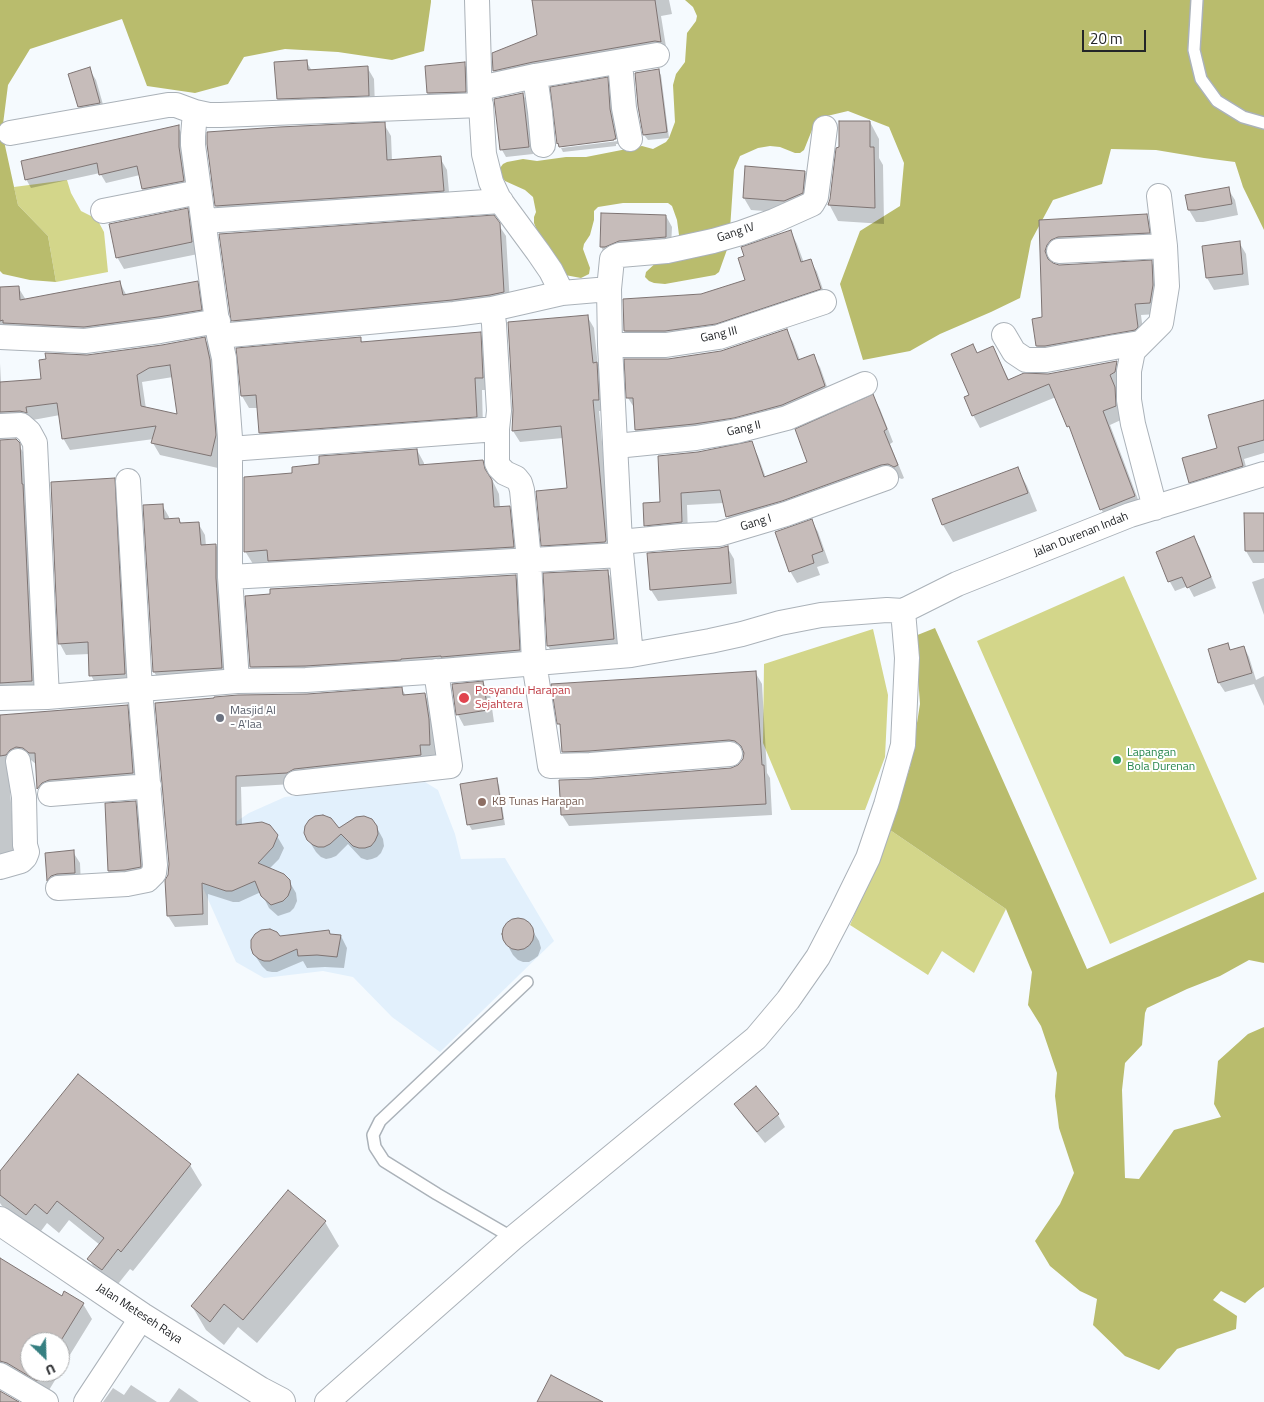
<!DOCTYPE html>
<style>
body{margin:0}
#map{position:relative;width:1264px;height:1402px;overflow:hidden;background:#f5fafe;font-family:"Titillium Web",sans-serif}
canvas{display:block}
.north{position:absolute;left:20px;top:1332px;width:50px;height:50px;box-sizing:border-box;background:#fff;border:1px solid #a7a8a9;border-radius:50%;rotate:156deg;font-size:14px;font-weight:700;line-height:20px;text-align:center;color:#232528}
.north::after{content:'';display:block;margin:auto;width:18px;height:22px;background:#367f81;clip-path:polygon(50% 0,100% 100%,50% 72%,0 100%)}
.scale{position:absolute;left:1082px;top:30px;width:64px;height:22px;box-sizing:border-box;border:2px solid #232528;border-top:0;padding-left:6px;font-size:15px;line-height:18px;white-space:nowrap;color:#232528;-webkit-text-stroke:4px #fff;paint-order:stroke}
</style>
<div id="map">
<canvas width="1264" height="1402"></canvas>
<div class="north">U</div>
<div class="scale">20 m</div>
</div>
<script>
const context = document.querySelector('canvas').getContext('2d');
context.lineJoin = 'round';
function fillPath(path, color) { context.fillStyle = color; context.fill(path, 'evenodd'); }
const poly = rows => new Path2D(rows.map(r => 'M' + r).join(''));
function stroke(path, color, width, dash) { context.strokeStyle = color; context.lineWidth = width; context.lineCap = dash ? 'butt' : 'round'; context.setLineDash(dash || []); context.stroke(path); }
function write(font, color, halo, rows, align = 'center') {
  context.font = font + ' "Titillium Web",sans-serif'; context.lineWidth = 4; context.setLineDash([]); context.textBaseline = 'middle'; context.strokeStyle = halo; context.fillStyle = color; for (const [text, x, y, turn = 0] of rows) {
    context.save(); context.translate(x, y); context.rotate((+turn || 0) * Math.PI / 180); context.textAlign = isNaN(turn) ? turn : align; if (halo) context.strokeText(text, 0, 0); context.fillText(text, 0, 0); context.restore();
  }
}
fillPath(poly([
 [425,782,438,790,455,834,461,859,505,858,554,941,440,1052,392,1017,353,977,323,971,264,978,236,962,203,888,206,866,202,845,249,813,285,797]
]), '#e2f0fc');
fillPath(poly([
 [67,180,71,193,81,211,97,219,104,232,108,272,56,282,48,236,18,205,14,187],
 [1124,576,1257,879,1110,944,977,641],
 [873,629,888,695,885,757,865,810,791,810,763,743,764,664],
 [890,830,1006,909,974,973,942,951,928,975,850,925]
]), '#d3d68a');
fillPath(poly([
 [0,0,431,0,431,2,424,51,392,60,338,52,285,49,244,57,228,84,195,93,147,86,122,19,30,49,8,85,2,132,18,205,48,236,56,282,30,280,3,274,0,271],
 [685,0,1264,0,1264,230,1243,187,1235,162,1204,158,1156,150,1111,149,1102,184,1053,200,1031,241,1020,298,991,312,940,334,910,351,863,360,840,284,860,231,900,206,904,163,889,127,848,111,827,116,818,121,812,130,804,150,800,153,795,153,780,147,770,146,758,148,740,156,734,170,729,244,719,272,715,275,665,284,654,283,649,281,645,277,646,272,675,245,678,240,679,235,677,220,672,206,668,203,623,203,598,207,594,211,594,220,590,235,584,244,583,249,590,268,589,274,581,278,565,275,538,233,534,223,534,217,536,212,533,197,525,190,505,181,499,173,500,168,503,164,507,162,523,159,537,161,566,157,586,157,642,146,653,149,666,142,669,138,675,122,673,85,676,74,685,62,687,33,696,21,697,16,693,7],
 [935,628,1087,969,1264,892,1264,963,1249,960,1220,976,1187,989,1147,1008,1145,1013,1142,1045,1125,1063,1122,1090,1125,1178,1139,1179,1174,1130,1221,1117,1214,1104,1218,1061,1248,1034,1264,1027,1264,1287,1257,1292,1245,1303,1221,1291,1213,1300,1237,1316,1236,1329,1177,1349,1159,1370,1125,1356,1093,1325,1097,1299,1080,1291,1050,1266,1035,1241,1060,1204,1074,1173,1059,1128,1055,1096,1057,1073,1041,1026,1028,1005,1032,972,1006,909,890,830,910,767,920,704,915,636]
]), '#b9bc6d');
fillPath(poly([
 [533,0,669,0,672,14,661,16,667,53,501,82,494,71,494,54,539,36],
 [306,61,312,71,367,67,374,79,375,107,285,111,278,99],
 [464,64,471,75,472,103,435,105,428,93],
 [89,69,96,80,106,115,86,118,79,107],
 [658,70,661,75,669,138,648,140,644,135],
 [607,79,610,84,613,116,617,139,560,146,558,143,552,88],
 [523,94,527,102,533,154,506,157,502,150],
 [870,122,879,139,879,158,883,165,884,224,838,221,829,204],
 [384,124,391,136,392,161,440,158,447,170,450,203,223,218,216,206,208,144],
 [178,127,183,136,188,190,148,198,143,189,140,175,106,183,100,173,31,188,26,179],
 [618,141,618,144,616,144,616,146,563,152,561,148],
 [805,172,812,184,791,213,751,210,744,198],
 [1228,189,1235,200,1238,215,1203,222,1196,222,1189,210],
 [187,210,194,221,198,254,124,269,117,257],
 [666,216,672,227,671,247,607,257,601,247],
 [1147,216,1153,228,1156,244,1053,257,1051,264,1059,266,1151,262,1158,273,1157,314,1141,315,1144,339,1044,358,1037,346,1044,318,1040,221],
 [498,224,506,236,510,304,239,332,233,321],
 [791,232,797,244,804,263,810,260,817,272,827,301,723,335,632,343,625,331,747,281],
 [1239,242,1246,254,1249,285,1214,290,1207,278],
 [197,282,204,294,208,322,0,337,0,288,18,287,26,300,120,283,127,296],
 [587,316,594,328,598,367,603,376,605,411,599,411,612,545,549,557,543,545,568,489,563,438,520,442,513,431,514,410],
 [786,330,793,342,800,360,813,356,820,367,831,398,643,442,636,430,635,409,628,398,721,352],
 [480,333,487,346,490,390,482,390,483,429,267,445,260,433,258,408,249,408,242,396,237,349,360,338,363,343],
 [205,339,212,351,222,448,218,468,160,455,153,443,154,439,70,450,63,438,60,415,0,426,0,363,1,383,43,380,87,356,162,346],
 [173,377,179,416,146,409,142,382],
 [993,348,1009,380,1048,375,1116,362,1124,375,1122,386,1116,388,1122,402,1123,419,1110,425,1142,510,1109,522,1101,509,1073,433,1056,397,980,428,973,415,971,396,977,355],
 [873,396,880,409,893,442,890,444,904,478,902,479,896,477,735,530,728,517,724,503,687,505,688,535,653,538,646,525,698,453,751,443,758,456,766,478,808,463],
 [1264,403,1264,453,1244,459,1249,478,1197,494,1190,482,1219,449],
 [0,441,18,444,26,457,39,693,0,695],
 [417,450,424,463,424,466,483,461,499,494,500,508,509,507,517,520,521,560,253,564,245,551,294,474],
 [1017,468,1027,486,1037,511,953,542,943,525,934,500],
 [114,480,121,491,131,685,97,687,91,675,90,654,66,655,60,644],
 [162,505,169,517,169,520,179,519,182,525,198,523,205,535,206,546,216,545,222,557,228,680,161,683,154,672],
 [1264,514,1264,563,1253,563,1246,551],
 [812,521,818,532,829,563,817,567,820,575,797,583,790,571],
 [1194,538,1200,548,1216,588,1194,597,1188,586,1175,591,1170,582,1158,553],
 [727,547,734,559,737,594,658,601,651,590,720,549],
 [607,571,614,583,620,651,555,657,548,646],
 [515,576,522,588,526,662,258,679,251,667],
 [1264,578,1264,615,1252,582],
 [1227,645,1231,651,1244,647,1249,657,1256,680,1264,676,1264,706,1254,684,1225,692,1219,683,1210,650],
 [755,672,762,684,767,773,770,778,772,815,569,826,562,815,731,769,738,767,743,761,745,754,736,752,570,763,563,752,562,728,559,723],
 [483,683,490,694,494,722,464,726,458,715],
 [402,689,406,696,425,695,431,706,435,732,435,756,426,756,426,767,293,784,241,787,242,825,277,836,284,848,279,859,269,869,289,881,296,893,297,901,294,908,290,912,278,916,269,908,261,892,239,902,233,902,208,894,208,925,175,927,168,916,170,864,156,704],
 [127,706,134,718,139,785,45,799,39,789,37,765,31,760,22,759,8,767,16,862,0,864,0,717],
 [496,780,499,785,505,825,472,830,469,825,462,785],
 [135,802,145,820,150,884,119,889,109,871,106,805],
 [376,826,383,839,384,846,381,853,377,857,372,859,367,860,361,858,348,844,336,856,331,858,326,859,321,857,316,852,308,839,339,830],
 [73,852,80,863,81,885,54,891,48,880,46,854],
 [520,919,527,922,539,941,541,948,538,956,534,959,529,962,523,962,518,960,513,955,503,937,504,930,507,924,513,920],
 [330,935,341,936,347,948,344,968,325,967,307,968,303,961,277,972,272,972,267,971,262,966,254,954,280,938],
 [79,1076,190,1165,202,1185,133,1271,130,1269,114,1289,101,1279,89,1259,100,1245,69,1220,59,1233,47,1223,38,1235,2,1206,0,1203,0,1173],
 [756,1087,778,1115,785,1127,765,1143,743,1116,736,1104],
 [325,1222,339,1246,257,1343,238,1327,224,1345,206,1330,192,1306],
 [0,1268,62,1297,83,1304,92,1319,60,1371,60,1342,30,1342,30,1372,60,1372,46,1395,0,1380],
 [131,1385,157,1402,103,1402,113,1388,124,1395],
 [179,1388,199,1402,169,1402]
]), '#0003');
const building = poly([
 [532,0,655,0,661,42,655,41,533,62,493,71,492,53,537,35,532,0],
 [307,60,308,70,368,66,369,96,277,99,274,62,307,60],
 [465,62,466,92,427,93,425,66,465,62],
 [90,67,100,103,78,107,68,74,90,67],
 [659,69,667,132,643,135,638,106,635,73,659,69],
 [608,77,610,109,616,139,614,139,614,140,559,147,558,143,557,144,550,87,608,77],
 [523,93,529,147,500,150,494,99,523,93],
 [839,121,870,121,870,147,874,147,875,208,828,205,830,199,836,148,839,147,839,121],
 [385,122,387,160,441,156,444,191,215,206,207,144,207,132,279,127,385,122],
 [179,125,179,147,184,181,142,189,137,166,99,175,97,163,25,180,21,161,179,125],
 [745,166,805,171,803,193,784,201,743,198,745,166],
 [1229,187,1232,204,1196,210,1188,210,1185,195,1229,187],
 [188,208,192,242,116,258,109,224,188,208],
 [601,213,666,215,666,237,619,241,605,247,600,247,601,213],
 [1147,214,1150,233,1058,237,1051,240,1047,245,1045,251,1048,259,1053,263,1059,265,1152,260,1153,285,1150,303,1135,304,1138,327,1135,330,1045,346,1036,346,1032,319,1042,317,1039,220,1147,214],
 [494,215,500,223,504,292,490,295,452,300,231,321,219,234,494,215],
 [791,230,801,262,811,259,821,289,716,324,665,331,624,331,623,299,701,294,745,280,738,258,744,256,741,247,791,230],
 [1240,241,1243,274,1206,278,1202,246,1240,241],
 [120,281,123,295,198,281,202,310,158,317,84,327,3,323,3,320,0,321,0,287,19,286,20,300,120,281],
 [588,315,593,363,597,362,599,400,593,400,606,540,605,542,541,546,536,491,567,488,561,426,512,431,513,410,508,322,588,315],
 [787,329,798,360,814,354,825,386,782,405,734,418,694,424,635,430,633,398,626,398,624,359,668,359,721,351,787,329],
 [481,332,483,378,475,378,477,417,259,433,256,395,241,396,236,348,361,337,361,342,481,332],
 [205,337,210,360,216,435,211,456,151,443,156,426,62,439,57,403,26,407,27,413,20,411,0,412,0,382,41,379,39,360,46,359,45,353,87,355,162,345,205,337],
 [170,365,177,414,141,406,137,375,149,368,170,365],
 [973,344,977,353,993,346,1008,380,1024,373,1048,374,1117,361,1115,372,1110,375,1115,387,1116,406,1103,411,1135,496,1100,510,1069,426,1067,427,1049,384,972,416,964,397,969,395,951,354,973,344],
 [873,394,887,429,884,431,898,465,894,467,888,464,881,465,782,501,726,517,720,490,681,493,682,522,644,526,643,503,660,502,658,456,698,452,752,441,764,477,807,462,795,429,873,394],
 [1264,400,1264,440,1238,447,1243,466,1189,483,1182,458,1217,448,1208,415,1264,400],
 [16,439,20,443,22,484,23,484,32,681,0,683,0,440,16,439],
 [417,449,419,465,483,460,485,469,492,480,494,507,510,506,514,547,268,561,267,550,244,552,244,477,292,473,292,467,319,464,319,456,417,449],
 [1018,467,1028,493,942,525,932,499,1018,467],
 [115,478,125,674,89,676,88,642,58,644,51,482,115,478],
 [163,504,164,519,179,518,180,523,199,522,201,545,216,544,216,578,222,668,153,672,143,505,163,504],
 [1244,513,1264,513,1264,551,1245,551,1244,513],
 [812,519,823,551,812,555,814,563,789,572,775,532,812,519],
 [1194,536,1211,577,1187,588,1182,577,1168,582,1156,552,1194,536],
 [728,546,731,583,650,590,647,553,720,548,728,546],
 [608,570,614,639,547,646,543,573,608,570],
 [516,575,520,650,441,657,441,656,401,659,401,660,305,666,250,667,245,596,270,594,270,589,516,575],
 [1228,643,1230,650,1244,646,1252,673,1218,683,1208,649,1228,643],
 [756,671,762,765,764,765,766,804,561,815,559,780,591,779,731,768,738,765,743,759,744,753,741,746,735,741,729,740,589,751,562,752,560,724,557,724,551,684,756,671],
 [483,681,488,710,456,715,452,684,483,681],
 [402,687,403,695,425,693,429,719,430,745,420,745,421,755,294,769,287,773,236,776,236,825,262,822,270,825,278,835,273,847,258,863,284,874,290,880,291,888,288,896,283,901,271,905,261,896,255,881,232,891,226,891,202,883,203,914,167,916,165,880,168,875,169,864,155,703,214,698,214,697,238,695,307,694,402,687],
 [128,705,133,773,49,780,42,783,37,789,35,753,29,753,23,748,16,747,10,750,6,755,0,756,0,715,128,705],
 [497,778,503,819,467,825,460,784,497,778],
 [136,801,141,867,125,870,108,871,105,803,136,801],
 [323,815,331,818,339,828,356,817,364,816,372,819,377,826,378,834,375,841,371,846,365,848,359,848,353,846,341,834,330,844,324,847,318,847,313,845,307,840,304,833,305,826,309,820,315,816,323,815],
 [74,850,75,873,57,874,51,876,47,881,45,853,74,850],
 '502 934a16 16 0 1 1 32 0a16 16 0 1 1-32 0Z',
 [270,929,277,932,280,936,329,930,330,934,341,935,337,957,317,955,298,956,297,949,270,961,264,961,259,959,253,954,251,948,251,940,255,934,261,930,270,929],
 [78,1074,191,1164,121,1252,118,1249,102,1270,87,1259,104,1238,57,1201,47,1214,35,1204,26,1215,0,1195,0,1171,78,1074],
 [756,1086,779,1114,757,1132,734,1104,756,1086],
 [288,1190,326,1221,243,1320,224,1304,210,1322,191,1306,288,1190],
 [0,1258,62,1296,64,1291,84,1303,60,1342,30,1342,30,1372,42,1372,37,1381,7,1363,0,1361,0,1258],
 [551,1375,566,1383,603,1402,537,1402,551,1375],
 [0,1391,19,1402,0,1402,0,1391]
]);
fillPath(building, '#c6bcba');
stroke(building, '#7e7473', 1);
const service = poly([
 [1197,0,1194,50,1201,79,1217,101,1243,117,1264,123],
 [513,1238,437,1194,384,1161,375,1147,373,1135,380,1121,527,982]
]);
const minor = poly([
 [477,0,480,103],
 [620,62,624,108,630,139],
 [535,76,540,112,543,145],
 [480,88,535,76,657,55],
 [10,133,168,105,176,105,195,112],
 [1159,196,1165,246],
 [103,211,199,192],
 [204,221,501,201],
 [1059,251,1165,246,1167,286,1161,323,1133,351,1129,371,1129,400,1133,424,1155,508],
 [492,309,562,293],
 [1004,335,1014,352,1026,360,1046,360,1115,347,1140,343],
 [219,336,454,314,492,309,494,324,499,411,497,429,230,449],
 [0,337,85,341,160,331,218,321],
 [610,345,666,345,719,337,824,302],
 [0,426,21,425,29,432,35,443,47,697],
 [497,429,497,463,499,467,505,473,516,478,520,483,522,490,529,560,534,662,550,766,590,765,730,754],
 [616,446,696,438,737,431,787,418,865,384],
 [620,542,682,536,719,534,786,514,886,478],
 [230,577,621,555],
 [903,611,957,584,1130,515,1264,474],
 [631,655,620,542,610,345,609,289,612,259,615,257,620,255,667,251,713,241,741,233,774,221,812,204,816,197,825,128],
 [237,681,230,577,230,438,224,358,219,336,193,145,193,136,195,112,209,115,221,115,481,105,484,154,491,182,499,199,538,252,551,271,562,293,609,289],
 [0,698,47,697,237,681,306,680,442,671,631,655,710,641,742,634,780,623,821,615,887,610,903,611],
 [296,783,450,766,436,671],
 [50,794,149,786],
 [0,867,21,861,25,857,27,852,25,845,24,797,18,761],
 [58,888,127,884,147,880,154,873,155,865,140,689,128,481],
 [0,1375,46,1402],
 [86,1402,142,1317],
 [327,1402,513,1238,756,1038,788,1000,818,957,842,911,868,858,886,805,903,745,907,658,903,611]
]);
const secondary = poly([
 [0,1221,142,1317,260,1391,281,1402]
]);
stroke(service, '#abb2b9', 14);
stroke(minor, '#abb2b9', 26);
stroke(secondary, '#abb2b9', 30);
stroke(service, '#fff', 11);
stroke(minor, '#fff', 24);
stroke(secondary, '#fff', 28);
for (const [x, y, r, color] of [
 [464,698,6,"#e0444e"],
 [220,718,5,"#6b7280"],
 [1117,760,5,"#2e9e5b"],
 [482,802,5,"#8d6e63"]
]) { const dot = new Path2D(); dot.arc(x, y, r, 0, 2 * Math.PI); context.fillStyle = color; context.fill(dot); stroke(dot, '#fff', 2); }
write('12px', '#232528', '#fff', [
 ["Gang IV",736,233,-18],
 ["Gang III",719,335,-13],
 ["Gang II",744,429,-13],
 ["Gang I",756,523,-17],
 ["Jalan Durenan Indah",1081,535,-22],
 ["Jalan Meteseh Raya",139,1314,33]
]);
write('12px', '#be3a42', '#fff', [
 ["Posyandu Harapan",475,691],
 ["Sejahtera",475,705]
], 'left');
write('12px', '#5b616d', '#fff', [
 ["Masjid Al",230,711],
 ["- A'laa",230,725]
], 'left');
write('12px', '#27864d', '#fff', [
 ["Lapangan",1127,753],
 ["Bola Durenan",1127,767]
], 'left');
write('12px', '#785e54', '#fff', [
 ["KB Tunas Harapan",492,802]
], 'left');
</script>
